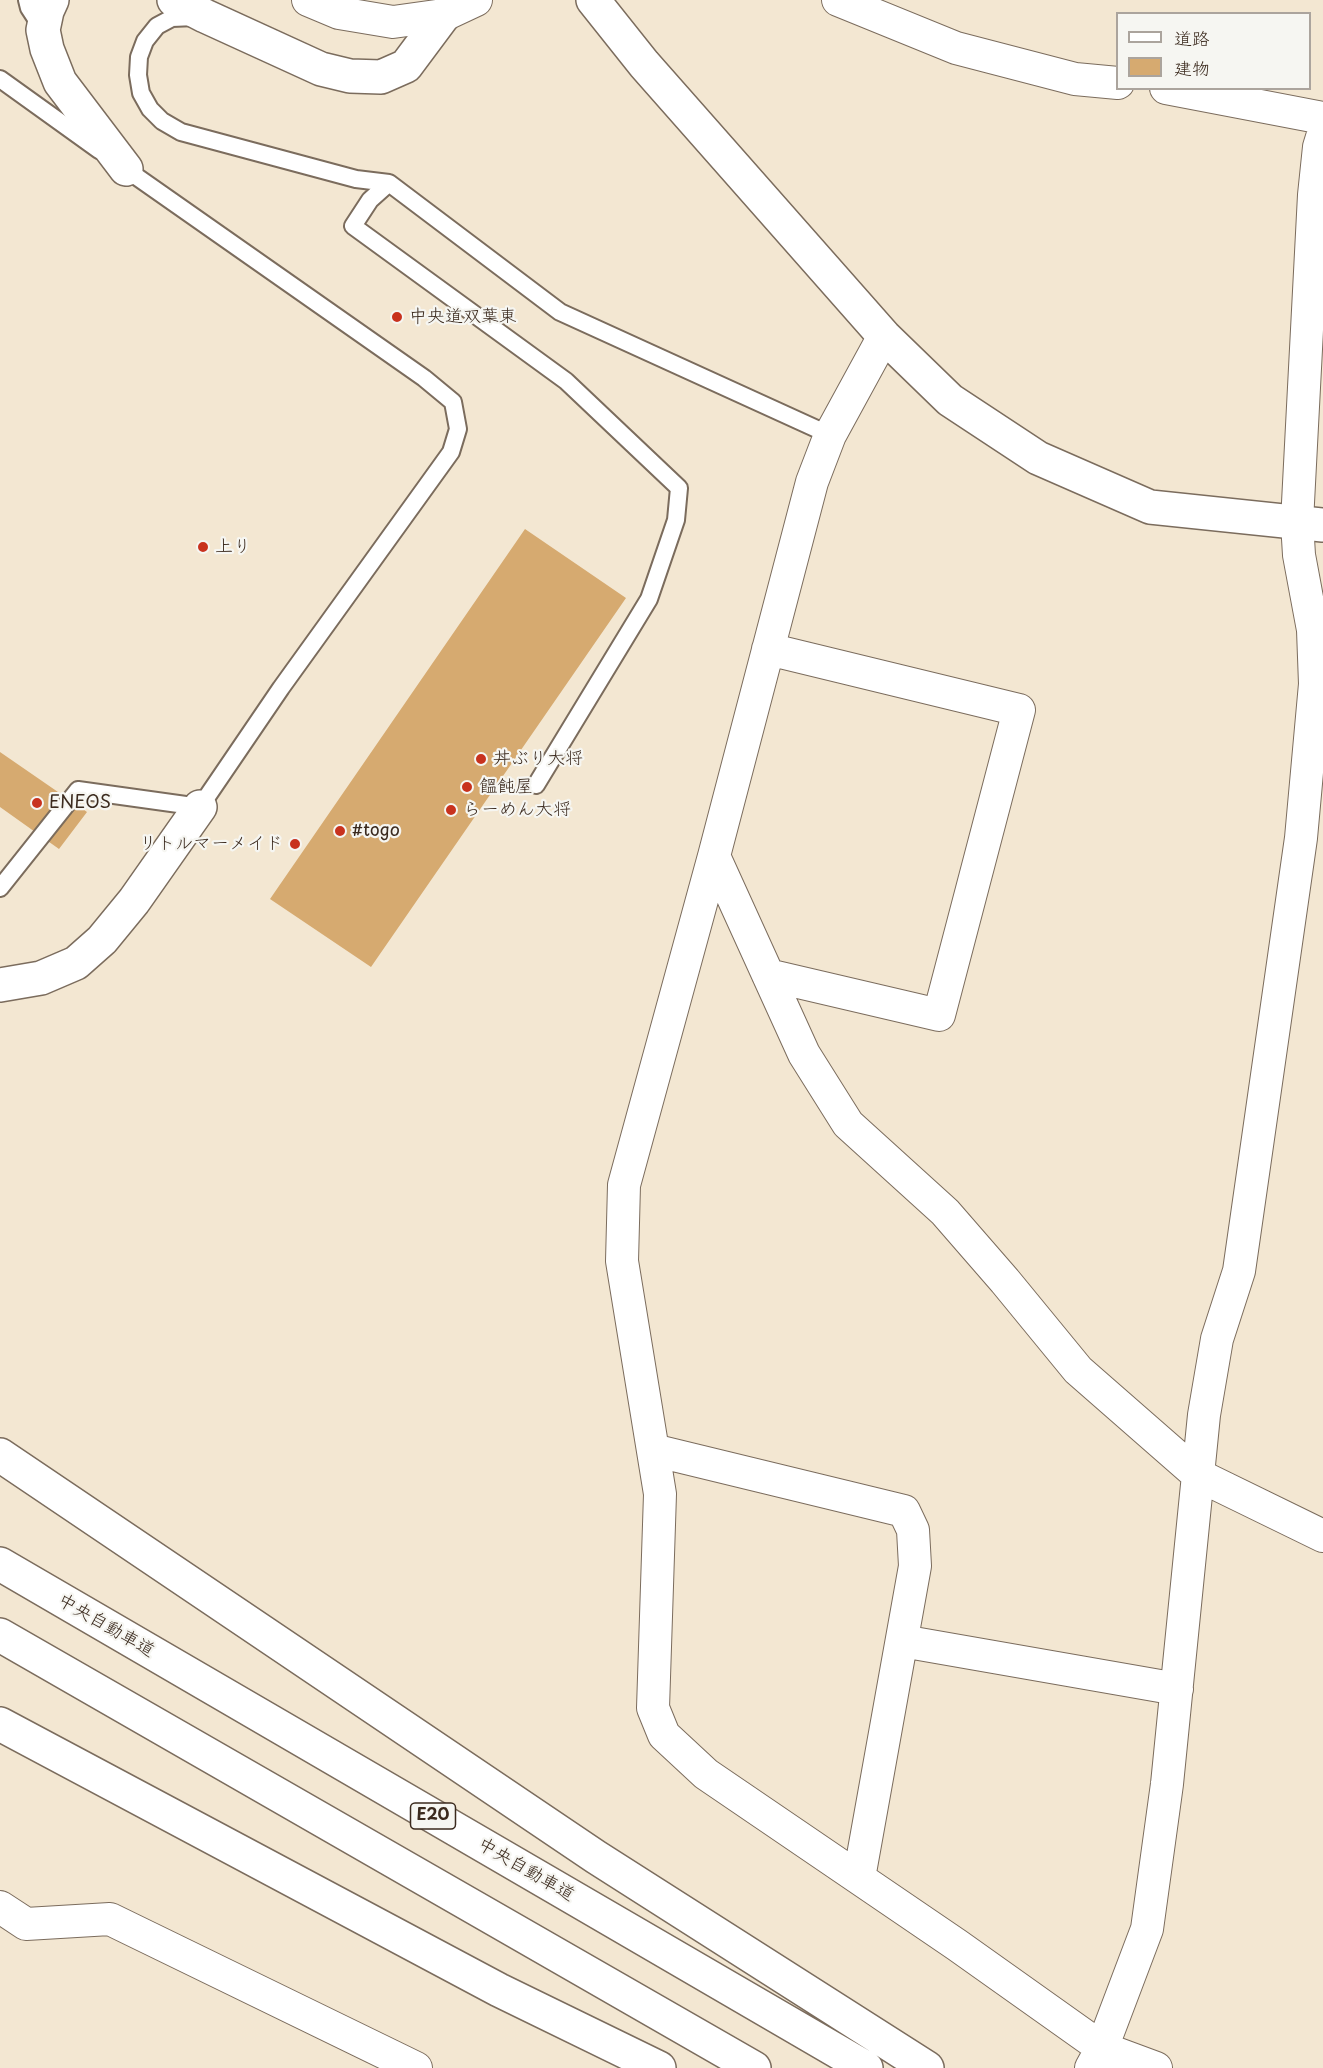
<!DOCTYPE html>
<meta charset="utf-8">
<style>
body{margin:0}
#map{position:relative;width:1323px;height:2068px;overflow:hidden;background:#f3e7d2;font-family:"Playpen Sans","Klee One",sans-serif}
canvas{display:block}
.legend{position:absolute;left:1116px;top:12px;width:195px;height:78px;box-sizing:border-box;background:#f6f6f2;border:2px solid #aba49d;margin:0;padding:8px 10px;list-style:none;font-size:18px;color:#3b2a1e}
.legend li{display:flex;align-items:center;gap:12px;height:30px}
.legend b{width:30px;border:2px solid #aba49d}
</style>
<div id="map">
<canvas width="1323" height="2068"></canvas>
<ul class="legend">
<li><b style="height:8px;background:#fff"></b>道路</li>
<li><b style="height:16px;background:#d6aa70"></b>建物</li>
</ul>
</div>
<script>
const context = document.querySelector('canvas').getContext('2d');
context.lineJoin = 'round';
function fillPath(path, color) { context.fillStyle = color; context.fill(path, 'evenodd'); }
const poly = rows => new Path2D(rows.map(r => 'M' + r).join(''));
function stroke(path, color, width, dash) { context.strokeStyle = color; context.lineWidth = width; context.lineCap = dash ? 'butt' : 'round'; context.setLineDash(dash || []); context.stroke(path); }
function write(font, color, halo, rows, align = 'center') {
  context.font = font + ' "Playpen Sans","Klee One",sans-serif'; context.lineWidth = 4.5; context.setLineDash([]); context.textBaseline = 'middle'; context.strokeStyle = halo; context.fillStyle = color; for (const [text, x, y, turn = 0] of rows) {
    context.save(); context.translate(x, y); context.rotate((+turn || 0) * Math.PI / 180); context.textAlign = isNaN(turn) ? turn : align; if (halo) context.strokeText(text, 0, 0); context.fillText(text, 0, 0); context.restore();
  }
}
fillPath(poly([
 [525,529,626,598,371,967,270,899],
 [0,752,87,812,59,849,0,807]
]), '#d6aa70');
const lane = poly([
 [27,0,29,8,42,28],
 [195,17,172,18,157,26,145,41,139,57,138,75,141,93,150,109,162,121,181,132,356,179,389,183],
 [0,79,99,150],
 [536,785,649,599,676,520,679,488,566,381,353,226,370,200,389,183,560,312,830,435],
 [0,888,78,790,200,807,281,688,451,452,458,429,453,402,424,378,120,165]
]);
const street = poly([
 [308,0,339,13,393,22,444,15,476,0],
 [838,0,956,48,1075,79,1118,83],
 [1166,88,1323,118],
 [884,336,830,435,812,482,714,856,624,1185,622,1261,660,1494,653,1708,664,1735,706,1774,957,1945,1102,2048,1156,2068],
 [714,856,804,1054,848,1124,945,1212,1005,1281,1078,1370,1198,1475,1323,1536],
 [768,975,939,1015,1019,710,768,649],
 [653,1450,904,1511,913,1530,915,1566,859,1878],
 [902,1641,1177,1689],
 [0,1907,26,1924,110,1919,416,2068],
 [1091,2068,1102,2048,1147,1929,1167,1784,1204,1415,1217,1339,1239,1271,1301,838,1315,684,1313,630,1299,555,1297,522,1314,195,1319,147,1323,134]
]);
const secondary = poly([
 [593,0,644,64,884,336,950,400,1038,458,1150,507,1323,525]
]);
const highway = poly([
 [52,0,47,11,43,30,47,49,60,82,126,169],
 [174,0,205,16,321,69,350,76,381,77,406,66,444,15],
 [0,985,41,978,76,963,102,940,134,901,200,807],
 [0,1455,596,1857,927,2068],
 [0,1564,866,2068],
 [0,1635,754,2068],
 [0,1724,499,1990,659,2068]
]);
stroke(lane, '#7b6c5d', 20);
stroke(street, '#7b6c5d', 34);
stroke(secondary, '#7b6c5d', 36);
stroke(highway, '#7b6c5d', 36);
stroke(lane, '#fff', 16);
stroke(street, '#fff', 32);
stroke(secondary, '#fff', 33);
stroke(highway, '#fff', 33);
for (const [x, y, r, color] of [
 [397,317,6,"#c8321e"],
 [203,547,6,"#c8321e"],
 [481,759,6,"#c8321e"],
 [467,787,6,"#c8321e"],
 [37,803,6,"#c8321e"],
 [451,810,6,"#c8321e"],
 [340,831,6,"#c8321e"],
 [295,844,6,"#c8321e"]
]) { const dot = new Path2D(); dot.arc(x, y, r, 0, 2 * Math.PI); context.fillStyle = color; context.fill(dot); stroke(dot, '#f6f6f2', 2); }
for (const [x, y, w] of [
 [433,1816,45]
]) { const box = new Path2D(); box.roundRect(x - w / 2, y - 13, w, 26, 4.5); context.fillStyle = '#f6f6f2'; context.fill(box); stroke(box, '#3b2a1e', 1.5); }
write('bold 16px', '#3b2a1e', null, [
 ["E20",433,1816]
]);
write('18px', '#3b2a1e', '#f6f6f2', [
 ["中央道双葉東",409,317],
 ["上り",215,547],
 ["丼ぶり大将",493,759],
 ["饂飩屋",479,787],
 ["ENEOS",49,803],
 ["らーめん大将",463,810],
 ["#togo",352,831],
 ["リトルマーメイド",283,844,"right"]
], 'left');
write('18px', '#3b2a1e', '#f6f6f2', [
 ["中央自動車道",106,1626,30],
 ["中央自動車道",526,1870,30]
]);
</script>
